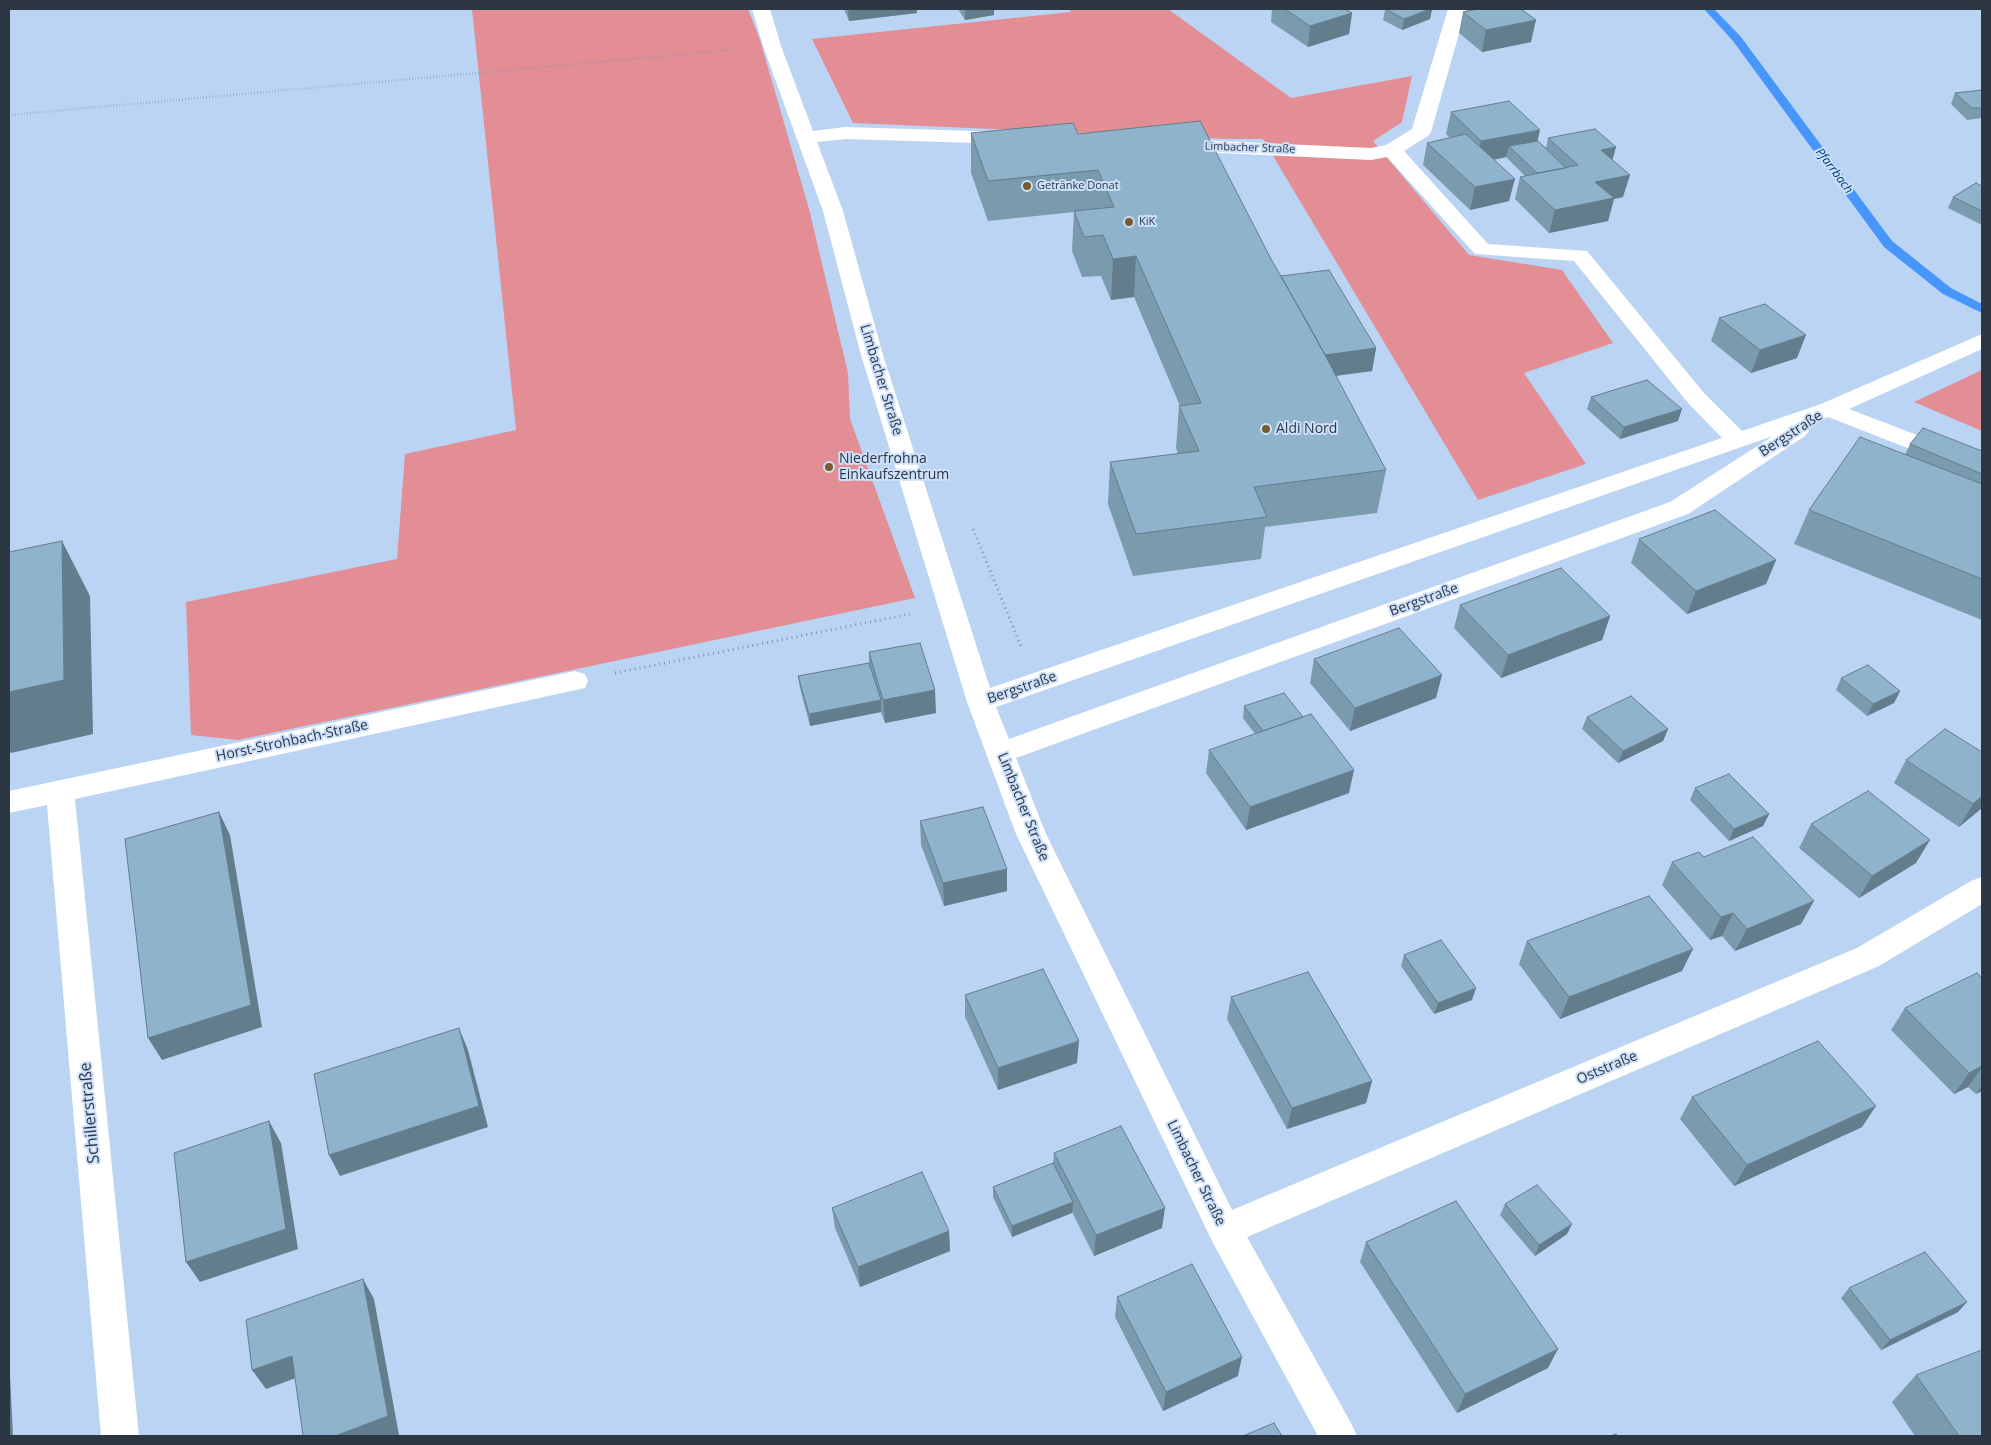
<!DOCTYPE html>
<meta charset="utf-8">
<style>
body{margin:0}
#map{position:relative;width:1991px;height:1445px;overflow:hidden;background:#bbd4f4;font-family:"Open Sans",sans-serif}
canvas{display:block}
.frame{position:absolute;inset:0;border:10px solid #2d3743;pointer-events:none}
</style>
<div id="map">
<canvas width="1991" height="1445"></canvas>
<div class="frame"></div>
</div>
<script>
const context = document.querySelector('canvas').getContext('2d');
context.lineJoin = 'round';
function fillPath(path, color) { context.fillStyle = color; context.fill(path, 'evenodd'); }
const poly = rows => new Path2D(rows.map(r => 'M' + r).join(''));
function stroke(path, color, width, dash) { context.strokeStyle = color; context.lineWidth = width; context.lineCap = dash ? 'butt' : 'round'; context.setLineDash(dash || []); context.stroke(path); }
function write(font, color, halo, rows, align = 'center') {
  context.font = font + ' "Open Sans",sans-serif'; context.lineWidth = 4; context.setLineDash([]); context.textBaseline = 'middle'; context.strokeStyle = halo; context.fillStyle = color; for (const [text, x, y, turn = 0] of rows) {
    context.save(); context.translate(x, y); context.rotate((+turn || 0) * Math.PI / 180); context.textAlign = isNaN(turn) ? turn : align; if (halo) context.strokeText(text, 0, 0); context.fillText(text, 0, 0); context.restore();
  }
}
fillPath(poly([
 [472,9,748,9,760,40,809,209,848,373,850,419,915,598,238,740,191,735,186,602,397,559,405,454,516,430],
 [1069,9,1168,9,1291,98,1412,76,1402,122,1373,141,1469,255,1562,270,1613,343,1524,373,1586,464,1478,500,1263,139,1227,139,853,123,812,39,1071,12],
 [1982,370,1982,431,1914,402]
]), '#e28e94');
fillPath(poly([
 [1704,9,1714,9,1741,37,1892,241,1951,288,1982,304,1982,313,1943,294,1884,247,1733,41,1704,9]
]), '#4696fb');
stroke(poly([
 [9,115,733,50]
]), '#8294ac', 2.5, [0.5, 2.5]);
stroke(poly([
 [973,529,1021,646],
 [615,673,910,614]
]), '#8294ac', 3, [1, 4]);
fillPath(poly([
 [752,9,770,9,781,46,813,131,845,127,1008,132,1015,134,1018,138,1015,142,1008,144,845,139,817,142,843,211,883,355,990,688,1722,438,1688,403,1574,261,1475,254,1387,157,1371,160,1176,151,1169,149,1166,145,1169,141,1176,139,1371,148,1386,145,1412,129,1448,9,1466,9,1431,132,1428,136,1404,151,1488,244,1587,251,1704,393,1742,431,1821,404,1982,334,1982,349,1849,409,1982,460,1982,477,1828,417,1804,426,1809,431,1805,436,1688,514,1016,758,1046,834,1232,1210,1857,948,1971,881,1982,877,1982,904,1879,966,1247,1237,1351,1423,1357,1436,1318,1436,1212,1241,1016,834,967,702,861,355,823,211,763,46,752,9],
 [1773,436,1670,502,1009,739,996,707,1773,436],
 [575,671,585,674,588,681,585,688,75,799,139,1436,101,1436,47,805,9,813,9,791,575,671]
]), '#fff');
fillPath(poly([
 [844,9,917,9,917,13,849,21],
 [958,9,994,9,994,15,965,20],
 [1272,9,1345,9,1352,13,1349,34,1308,47,1271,22],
 [1383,9,1432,9,1430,19,1402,30,1383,20,1385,10],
 [1463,12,1531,42,1482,52,1459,33],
 [1982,90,1982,118,1967,120,1951,104,1955,93],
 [1451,112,1538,141,1546,148,1548,138,1616,147,1612,159,1623,197,1614,199,1608,221,1549,233,1515,199,1520,177,1525,176,1506,157,1494,160,1509,201,1470,210,1423,165,1427,143,1450,138,1446,134],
 [971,133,1078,134,1271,259,1281,276,1376,348,1372,371,1336,376,1386,470,1377,513,1265,527,1261,559,1133,576,1108,504,1110,462,1178,454,1176,448,1179,406,1180,406,1134,297,1111,300,1101,276,1082,277,1072,251,1074,212,988,221,971,173],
 [1982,186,1982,225,1948,208,1953,197],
 [1719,318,1797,358,1751,373,1711,341],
 [1591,397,1678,421,1620,439,1587,409],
 [1910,444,1982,451,1982,620,1794,544,1809,510,1905,455],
 [1639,539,1776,560,1766,584,1687,614,1631,563],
 [1460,605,1610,616,1602,640,1501,678,1454,628],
 [869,652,936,713,885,723,881,712,810,726,800,688,798,676,869,663],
 [1314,659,1436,698,1350,731,1310,683],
 [1841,678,1900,691,1894,703,1867,716,1836,690],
 [1244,706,1349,793,1246,830,1206,773,1209,750,1255,734,1243,718],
 [1587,717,1668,729,1663,741,1618,763,1582,729],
 [1906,760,1982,808,1959,827,1894,783],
 [1695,788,1769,814,1763,826,1729,841,1690,800],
 [920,821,1007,891,944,906,921,845],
 [1811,824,1916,863,1859,898,1799,848],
 [1704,857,1801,924,1735,951,1722,936,1710,940,1662,885,1672,862],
 [1527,941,1682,971,1560,1019,1519,964],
 [1404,955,1472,1000,1434,1014,1401,966],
 [1982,978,1982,1091,1976,1094,1968,1087,1954,1094,1891,1030,1905,1008],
 [965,995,1077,1063,998,1090,965,1017],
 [1231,997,1372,1081,1366,1103,1287,1129,1227,1019],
 [1692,1097,1862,1127,1734,1186,1680,1119],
 [1054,1153,1162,1228,1094,1256,1072,1212,1012,1237,993,1197,993,1187,1053,1163],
 [1505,1204,1567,1234,1535,1256,1500,1215],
 [832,1208,949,1231,950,1251,860,1287,835,1228],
 [1366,1242,1548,1368,1457,1413,1360,1262],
 [1849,1288,1958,1312,1881,1350,1841,1298],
 [1117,1297,1238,1376,1163,1411,1115,1317],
 [1916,1375,1982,1436,1915,1436,1892,1402]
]), '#7a9aae');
fillPath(poly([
 [848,9,917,9,917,13,849,21],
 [965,9,994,9,994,15,965,20],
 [1430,9,1432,9,1430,19,1402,30,1404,19],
 [1352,13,1349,34,1308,47,1310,26],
 [1536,20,1531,42,1482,52,1486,30],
 [1540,130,1535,152,1509,146,1506,157,1476,163,1481,141],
 [1616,147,1610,169,1601,150],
 [1630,175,1623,197,1614,199,1608,221,1549,233,1555,210,1595,182],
 [1515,179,1509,201,1470,210,1475,187],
 [1136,256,1134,297,1111,300,1113,259],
 [1806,335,1797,358,1751,373,1760,350],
 [1376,348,1372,371,1310,379,1313,356],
 [1682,409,1678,421,1620,439,1624,427],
 [62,541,90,596,93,734,11,753,9,749,9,692],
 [1776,560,1766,584,1687,614,1696,591],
 [1610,616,1602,640,1501,678,1508,655],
 [1442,675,1436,698,1350,731,1355,708],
 [935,690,936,713,885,723,883,700],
 [1900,691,1894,703,1867,716,1873,704],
 [881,700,881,712,810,726,809,714],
 [1668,729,1663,741,1618,763,1623,751],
 [1354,770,1349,793,1246,830,1250,807],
 [1982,796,1982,808,1959,827,1973,804],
 [219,812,230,835,262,1027,162,1060,148,1038],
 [1769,814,1763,826,1729,841,1734,829],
 [1930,840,1916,863,1859,898,1872,876],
 [1007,869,1007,891,944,906,943,883],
 [1814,901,1801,924,1735,951,1747,929],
 [1733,913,1722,936,1710,940,1721,917],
 [1693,949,1682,971,1560,1019,1569,997],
 [1476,988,1472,1000,1434,1014,1438,1003],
 [459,1028,468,1050,488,1127,340,1176,329,1155],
 [1079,1041,1077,1063,998,1090,998,1068],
 [1982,1066,1982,1067,1968,1087,1954,1094,1969,1073],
 [1372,1081,1366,1103,1287,1129,1292,1108],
 [1982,1086,1982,1091,1976,1094],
 [1876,1106,1862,1127,1734,1186,1747,1165],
 [269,1121,281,1143,298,1249,200,1282,186,1262],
 [1073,1202,1072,1213,1012,1237,1012,1226],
 [1165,1208,1162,1228,1094,1256,1096,1235],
 [1572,1224,1567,1234,1535,1256,1539,1245],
 [949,1231,950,1251,860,1287,858,1267],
 [363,1279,374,1299,399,1435,396,1436,335,1436],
 [1967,1302,1958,1312,1881,1350,1890,1340],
 [1558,1349,1548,1368,1457,1413,1465,1394],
 [9,1354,13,1436,9,1436],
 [292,1356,304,1375,266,1389,252,1370],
 [1242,1357,1238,1376,1163,1411,1166,1392]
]), '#637d8d');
const building = poly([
 [1285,9,1345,9,1352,13,1310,26,1285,9],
 [1385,9,1430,9,1404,19,1385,9],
 [1478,9,1521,9,1536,20,1486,30,1463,12,1478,9],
 [1982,90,1982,108,1972,108,1955,93,1982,90],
 [1509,101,1540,130,1481,141,1451,112,1509,101],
 [1200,121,1271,259,1316,338,1386,470,1254,487,1267,517,1136,534,1110,462,1199,451,1179,406,1201,403,1136,256,1113,259,1103,235,1084,237,1074,211,1114,207,1098,170,988,181,971,133,1073,123,1078,134,1200,121],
 [1595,129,1616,147,1601,150,1630,175,1595,182,1614,198,1555,210,1520,177,1578,165,1548,138,1595,129],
 [1466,134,1515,179,1475,187,1427,143,1466,134],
 [1538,141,1566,168,1537,173,1509,146,1538,141],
 [1976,183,1982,186,1982,211,1953,197,1976,183],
 [1329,270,1376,348,1325,355,1281,276,1329,270],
 [1765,304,1806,335,1760,350,1719,318,1765,304],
 [1647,380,1682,409,1624,427,1591,397,1647,380],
 [1923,428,1982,451,1982,474,1910,444,1923,428],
 [1860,437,1982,484,1982,579,1809,510,1860,437],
 [1715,510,1776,560,1696,591,1639,539,1715,510],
 [62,541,64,680,9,692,9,552,62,541],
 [1561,568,1610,616,1508,655,1460,605,1561,568],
 [1399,628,1442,675,1355,708,1314,659,1399,628],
 [920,643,935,690,883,700,869,652,920,643],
 [869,663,881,700,809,714,798,676,869,663],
 [1868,665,1900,691,1873,704,1841,678,1868,665],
 [1284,693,1303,717,1263,731,1244,706,1284,693],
 [1631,696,1668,729,1623,751,1587,717,1631,696],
 [1311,714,1354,770,1250,807,1209,750,1311,714],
 [1945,729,1982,752,1982,796,1973,804,1906,760,1945,729],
 [1729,774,1769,814,1734,829,1695,788,1729,774],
 [1868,791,1930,840,1872,876,1811,824,1868,791],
 [983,807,1007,869,943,883,920,821,983,807],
 [219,812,251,1005,148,1038,125,839,219,812],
 [1753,837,1814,901,1747,929,1733,913,1721,917,1672,862,1699,852,1704,857,1753,837],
 [1649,896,1693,949,1569,997,1527,941,1649,896],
 [1441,940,1476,988,1438,1003,1404,955,1441,940],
 [1043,969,1079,1041,998,1068,965,995,1043,969],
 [1308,972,1372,1081,1292,1108,1231,997,1308,972],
 [1977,973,1982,978,1982,1066,1969,1073,1905,1008,1977,973],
 [459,1028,479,1106,329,1155,314,1074,459,1028],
 [1818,1041,1876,1106,1747,1165,1692,1097,1818,1041],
 [269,1121,286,1229,186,1262,174,1153,269,1121],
 [1121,1126,1165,1208,1096,1235,1054,1153,1121,1126],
 [1053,1163,1073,1202,1012,1226,993,1187,1053,1163],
 [922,1172,949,1231,858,1267,832,1208,922,1172],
 [1537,1185,1572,1224,1539,1245,1505,1204,1537,1185],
 [1456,1201,1558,1349,1465,1394,1366,1242,1456,1201],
 [1925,1252,1967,1302,1890,1340,1849,1288,1925,1252],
 [1192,1264,1242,1357,1166,1392,1117,1297,1192,1264],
 [363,1279,388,1416,335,1436,303,1436,292,1356,252,1370,246,1320,363,1279],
 [1982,1350,1982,1436,1959,1436,1916,1375,1982,1350],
 [1274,1423,1282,1436,1243,1436,1274,1423],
 [1616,1434,1617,1436,1610,1436,1616,1434]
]);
fillPath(building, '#8eb3ca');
stroke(building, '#637d8d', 1);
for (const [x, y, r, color] of [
 [1027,186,5,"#785b2f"],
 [1129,222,5,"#785b2f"],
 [1266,429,5,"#785b2f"],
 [829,467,5,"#785b2f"]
]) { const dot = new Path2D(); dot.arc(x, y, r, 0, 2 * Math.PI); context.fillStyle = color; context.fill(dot); stroke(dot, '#cde0fb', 2); }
write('11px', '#2d3743', '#cde0fb', [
 ["Limbacher Straße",1250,148,2]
]);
write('11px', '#2d3743', '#cde0fb', [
 ["Getränke Donat",1037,186],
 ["KiK",1139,222]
], 'left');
write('italic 12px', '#003876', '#cde0fb', [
 ["Pfarrbach",1834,171,53]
]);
write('14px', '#2d3743', '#cde0fb', [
 ["Limbacher Straße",881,380,73],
 ["Bergstraße",1791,434,-33],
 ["Bergstraße",1424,600,-20],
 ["Bergstraße",1022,688,-19],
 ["Horst-Strohbach-Straße",292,741,-12],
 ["Limbacher Straße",1023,807,68],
 ["Oststraße",1607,1068,-23],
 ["Limbacher Straße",1196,1173,64]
]);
write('14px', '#2d3743', '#cde0fb', [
 ["Aldi Nord",1276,429],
 ["Niederfrohna",839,459],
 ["Einkaufszentrum",839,475]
], 'left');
write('16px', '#2d3743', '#cde0fb', [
 ["Schillerstraße",90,1113,-95]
]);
</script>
